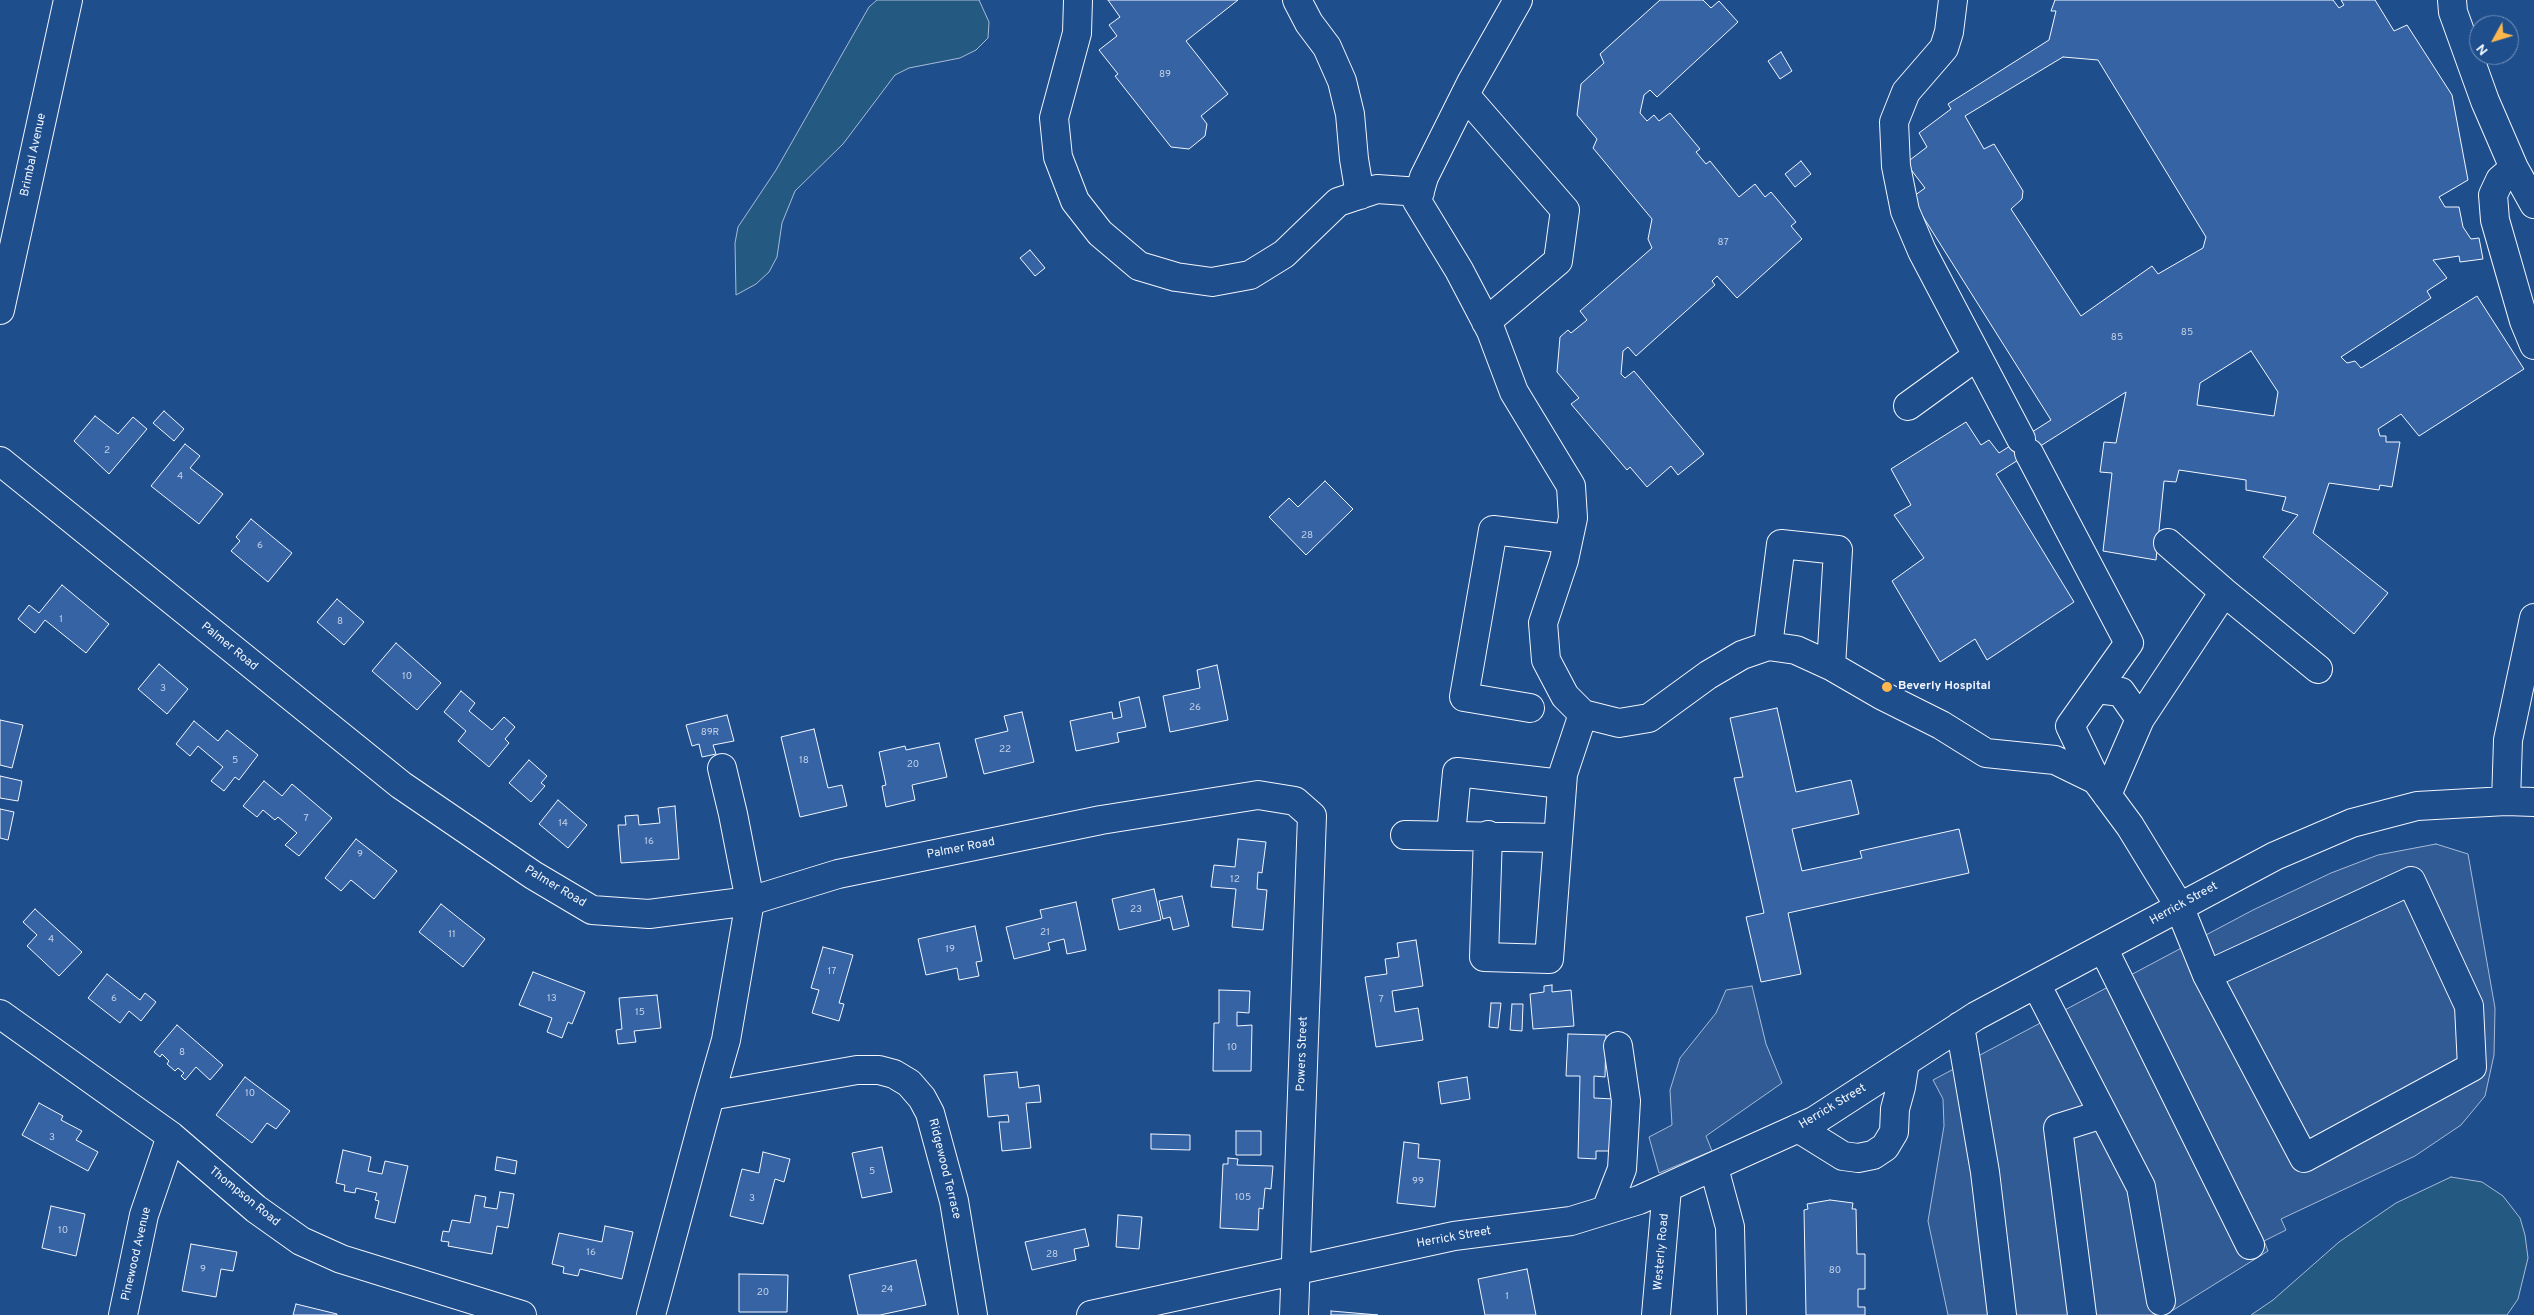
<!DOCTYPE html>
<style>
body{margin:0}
#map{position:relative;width:2534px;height:1315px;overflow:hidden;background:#1f4e8c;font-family:Overpass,sans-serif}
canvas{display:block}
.north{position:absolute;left:2469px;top:15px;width:50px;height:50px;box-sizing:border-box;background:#1f4e8c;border:1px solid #7391ba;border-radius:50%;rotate:231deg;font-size:14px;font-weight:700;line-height:20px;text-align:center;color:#f2f6ff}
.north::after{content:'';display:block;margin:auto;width:18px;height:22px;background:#ffb74d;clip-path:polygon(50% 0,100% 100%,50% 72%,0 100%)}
</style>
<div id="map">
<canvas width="2534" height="1315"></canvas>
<div class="north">N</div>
</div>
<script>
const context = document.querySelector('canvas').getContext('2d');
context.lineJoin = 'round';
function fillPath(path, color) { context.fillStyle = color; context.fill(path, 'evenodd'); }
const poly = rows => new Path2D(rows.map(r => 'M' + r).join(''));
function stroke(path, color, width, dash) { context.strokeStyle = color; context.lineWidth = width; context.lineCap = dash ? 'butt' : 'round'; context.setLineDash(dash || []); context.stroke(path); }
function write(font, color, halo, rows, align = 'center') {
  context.font = font + ' Overpass,sans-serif'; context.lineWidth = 4; context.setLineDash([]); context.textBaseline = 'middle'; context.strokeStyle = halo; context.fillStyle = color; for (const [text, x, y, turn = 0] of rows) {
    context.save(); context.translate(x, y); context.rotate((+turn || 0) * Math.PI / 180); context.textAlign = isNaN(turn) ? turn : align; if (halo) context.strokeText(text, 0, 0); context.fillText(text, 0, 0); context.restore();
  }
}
const green = poly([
 [877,0,979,0,989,22,988,38,976,50,960,58,909,68,895,75,843,144,795,191,782,223,777,257,769,272,756,284,736,295,735,243,738,227,776,170,869,7,877,0],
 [2451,1177,2482,1182,2503,1196,2520,1218,2525,1235,2528,1258,2518,1299,2507,1315,2251,1315,2273,1300,2339,1242,2396,1203,2451,1177]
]);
fillPath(green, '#245a82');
stroke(green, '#a8bbd7', 1);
const parking = poly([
 [2436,844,2468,854,2495,1008,2494,1055,2485,1096,2461,1125,2415,1156,2281,1219,2286,1230,2264,1241,2268,1251,2170,1312,2158,1315,1948,1315,1928,1221,1944,1126,1943,1099,1933,1080,2253,910,2331,873,2378,855,2436,844],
 [1752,986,1766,1044,1782,1083,1706,1136,1712,1151,1659,1173,1649,1137,1672,1125,1670,1090,1680,1058,1716,1013,1726,990,1752,986]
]);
fillPath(parking, '#305b95');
stroke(parking, '#a8bbd7', 1);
const building = poly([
 [1108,0,1238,0,1186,41,1228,94,1201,116,1207,124,1205,136,1189,149,1171,147,1115,76,1118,74,1099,50,1117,36,1109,25,1120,17,1108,0],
 [1660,0,1703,0,1711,8,1719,1,1738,22,1657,97,1650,90,1644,95,1640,113,1647,121,1654,115,1659,121,1670,113,1700,149,1696,152,1706,164,1710,161,1739,197,1755,184,1765,197,1771,192,1796,222,1791,226,1802,239,1737,298,1717,276,1712,281,1715,285,1636,356,1628,347,1623,351,1621,374,1625,378,1634,371,1704,454,1678,475,1671,466,1647,487,1630,467,1627,470,1571,404,1579,398,1557,372,1560,337,1568,330,1571,333,1587,320,1580,311,1652,248,1648,239,1652,219,1593,148,1597,139,1577,115,1581,84,1604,63,1600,54,1660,0],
 [2055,0,2333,0,2339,8,2344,5,2341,0,2375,0,2394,31,2407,25,2452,95,2468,180,2439,197,2445,207,2459,207,2463,227,2471,239,2479,238,2483,259,2460,262,2459,256,2433,260,2447,278,2427,291,2431,298,2341,357,2347,363,2355,361,2361,368,2477,296,2524,369,2419,436,2401,414,2378,429,2380,436,2386,436,2386,442,2400,442,2392,487,2380,485,2379,490,2329,483,2313,533,2388,593,2354,634,2263,557,2298,515,2282,510,2286,497,2246,490,2246,480,2179,470,2176,482,2164,481,2156,560,2103,551,2112,473,2100,472,2104,442,2116,443,2126,392,1996,474,2074,602,1987,660,1975,639,1940,662,1892,581,1924,558,1894,515,1911,505,1891,469,1966,422,1981,445,1989,440,1999,453,2051,420,1915,204,1914,196,1925,188,1906,163,1927,147,1919,133,1951,109,1948,104,2049,40,2056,11,2051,11,2055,0],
 [2063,57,2098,60,2206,237,2203,248,2158,274,2152,266,2081,316,2011,209,2022,199,2023,191,1994,144,1984,149,1965,116,2063,57],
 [2251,351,2278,392,2274,416,2197,405,2200,383,2251,351],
 [1781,52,1792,71,1780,79,1768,61,1781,52],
 [1801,161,1811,174,1795,187,1785,174,1801,161],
 [1030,250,1045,268,1035,276,1020,258,1030,250],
 [164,411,184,429,174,441,153,423,164,411],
 [95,416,118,434,133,417,147,429,109,474,74,441,95,416],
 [185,444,200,456,190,468,223,494,199,524,151,486,185,444],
 [1325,481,1353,509,1306,555,1269,517,1289,498,1298,507,1325,481],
 [251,519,292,553,268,582,231,551,240,541,236,537,251,519],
 [62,585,109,624,86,653,45,620,35,633,18,619,29,605,39,613,62,585],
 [337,599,364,622,344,645,317,622,337,599],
 [396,643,441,683,417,710,372,671,396,643],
 [159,664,188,689,167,714,138,689,159,664],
 [1217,665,1228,720,1170,732,1163,696,1200,688,1197,670,1217,665],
 [461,691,475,703,469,711,492,730,504,717,515,727,505,739,509,743,489,767,458,741,466,731,444,712,461,691],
 [1139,697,1146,727,1117,733,1119,742,1076,751,1070,721,1112,712,1113,719,1122,717,1119,702,1139,697],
 [1777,708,1796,792,1851,780,1859,814,1792,829,1802,871,1862,858,1860,851,1959,829,1969,873,1788,913,1801,974,1761,982,1746,917,1764,913,1734,778,1743,777,1730,718,1777,708],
 [1022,712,1034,762,984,774,975,739,1008,731,1004,716,1022,712],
 [727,715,734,741,713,745,716,754,702,757,699,744,692,746,686,725,727,715],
 [0,720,23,725,12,768,0,765,0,720],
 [194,721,218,741,227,730,258,755,239,780,235,777,224,791,211,781,223,767,198,746,190,756,176,744,194,721],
 [814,729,828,788,842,785,847,806,800,817,781,737,814,729],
 [939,743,947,777,912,785,915,800,886,807,882,786,886,785,879,752,905,746,906,750,939,743],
 [529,760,547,776,541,783,545,786,531,802,509,783,529,760],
 [0,776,22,781,18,801,0,798,0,776],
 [264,781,282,796,292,784,332,818,299,856,285,845,297,833,278,817,275,820,263,810,257,817,243,806,264,781],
 [558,800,587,825,568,848,539,824,558,800],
 [675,806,679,859,621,863,618,825,626,825,625,816,638,815,639,825,660,823,658,808,675,806],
 [0,809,14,812,8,840,0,838,0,809],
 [356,839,397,871,374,899,351,880,341,891,325,878,356,839],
 [1238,839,1266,842,1262,873,1258,872,1257,889,1267,890,1263,930,1232,927,1236,889,1211,887,1214,865,1235,867,1238,839],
 [1154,889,1161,920,1119,930,1112,899,1154,889],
 [1182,896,1189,926,1173,930,1170,917,1163,919,1159,901,1182,896],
 [1076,902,1086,950,1067,954,1064,939,1048,943,1050,950,1014,959,1006,927,1042,918,1040,910,1076,902],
 [441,904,485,939,463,967,419,932,441,904],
 [35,909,82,952,59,976,27,946,37,935,23,922,35,909],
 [975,926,982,961,976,962,979,976,959,980,957,968,926,975,918,939,975,926],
 [1416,940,1423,986,1392,991,1395,1012,1418,1008,1423,1040,1376,1047,1365,977,1387,974,1385,959,1399,957,1397,943,1416,940],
 [823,947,853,955,839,1003,844,1004,839,1021,812,1013,819,990,811,988,823,947],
 [533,972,585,992,572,1024,568,1022,562,1038,547,1032,552,1018,519,1005,533,972],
 [107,974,140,1000,145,993,156,1002,141,1021,129,1011,120,1023,88,998,107,974],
 [1552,985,1552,992,1571,990,1574,1026,1533,1029,1530,994,1544,992,1544,986,1552,985],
 [1219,990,1250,991,1249,1013,1237,1012,1237,1026,1252,1025,1251,1071,1213,1071,1214,1023,1219,1023,1219,990],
 [657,995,661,1028,634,1031,636,1042,618,1044,616,1030,622,1029,619,998,657,995],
 [1491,1003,1501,1003,1498,1028,1489,1027,1491,1003],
 [1512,1004,1523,1004,1522,1031,1510,1030,1512,1004],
 [177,1025,223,1065,210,1080,196,1067,185,1080,181,1076,184,1073,178,1068,175,1071,167,1064,169,1061,162,1054,160,1057,154,1052,177,1025],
 [1568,1034,1606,1035,1605,1077,1594,1076,1594,1098,1614,1099,1613,1151,1596,1151,1596,1159,1578,1158,1580,1076,1566,1076,1568,1034],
 [1017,1072,1019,1088,1039,1085,1041,1102,1026,1103,1031,1148,1002,1151,999,1122,1009,1122,1008,1115,988,1117,984,1075,1017,1072],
 [245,1077,290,1111,276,1129,267,1123,252,1143,216,1115,245,1077],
 [1467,1077,1470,1099,1441,1104,1438,1082,1467,1077],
 [39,1103,63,1116,61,1120,82,1131,76,1140,98,1152,88,1171,22,1135,39,1103],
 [1236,1131,1261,1131,1261,1155,1236,1155,1236,1131],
 [1151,1134,1190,1135,1190,1150,1151,1149,1151,1134],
 [1404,1142,1419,1144,1418,1158,1440,1160,1435,1207,1397,1203,1404,1142],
 [882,1147,892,1192,862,1198,852,1153,882,1147],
 [343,1150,371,1157,368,1171,382,1174,385,1161,408,1166,395,1223,375,1218,379,1201,375,1200,377,1193,356,1188,355,1193,344,1191,345,1185,336,1183,343,1150],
 [763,1152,790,1159,784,1182,775,1179,763,1224,730,1216,742,1169,759,1173,763,1152],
 [497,1157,517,1161,515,1174,495,1170,497,1157],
 [1228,1158,1238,1159,1237,1165,1273,1166,1271,1189,1265,1188,1263,1209,1259,1208,1258,1230,1220,1228,1223,1164,1228,1164,1228,1158],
 [500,1192,514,1194,508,1228,497,1226,492,1254,448,1246,449,1242,441,1241,443,1231,449,1232,452,1220,470,1223,475,1195,486,1197,484,1207,497,1209,500,1192],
 [1830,1200,1853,1203,1852,1209,1856,1209,1857,1254,1865,1254,1865,1289,1858,1289,1858,1307,1865,1307,1865,1315,1806,1315,1804,1210,1808,1209,1807,1204,1830,1200],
 [51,1206,85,1214,76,1256,42,1248,51,1206],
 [1118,1215,1142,1217,1139,1249,1116,1247,1118,1215],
 [605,1226,633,1232,622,1279,580,1269,578,1276,563,1273,564,1267,552,1264,559,1233,602,1242,605,1226],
 [1085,1229,1089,1246,1074,1249,1076,1260,1032,1270,1025,1242,1085,1229],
 [191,1244,237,1252,233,1271,221,1269,216,1297,182,1291,191,1244],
 [916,1260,926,1305,880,1315,858,1315,849,1275,916,1260],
 [1527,1269,1536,1315,1485,1315,1478,1279,1527,1269],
 [739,1274,788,1275,787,1312,739,1312,739,1274],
 [296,1304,337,1314,337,1315,293,1315,296,1304],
 [1331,1311,1378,1315,1331,1315,1331,1311]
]);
fillPath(building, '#3563a3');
stroke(building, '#f2f6ff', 1);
const minor = poly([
 [1078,0,1077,33,1054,118,1058,157,1075,201,1100,233,1139,266,1176,277,1212,282,1250,275,1284,254,1338,202,1377,189,1420,192],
 [1297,0,1309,23,1327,47,1342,81,1350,114,1354,159,1360,195],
 [1518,0,1471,83,1424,177,1417,201,1459,270,1491,331,1514,392,1571,486,1573,518,1564,560,1543,623,1546,660,1565,696,1583,714,1619,723,1649,718,1708,675,1742,655,1768,646,1796,650,1831,666,1881,695,1941,725,1986,753,2055,760,2096,780,2130,826,2179,906,2207,975,2304,1158,2472,1067,2469,1006,2411,881,2207,975],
 [1953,0,1949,32,1944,48,1906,92,1894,122,1896,166,1905,211,1922,251,2021,439],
 [2452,0,2453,12,2485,101,2514,168,2534,204],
 [1465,95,1565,210,1558,261,1486,322],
 [2514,168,2500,180,2493,195,2495,220,2524,321,2534,345],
 [1908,406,1977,356],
 [2029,453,2129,643,2070,726,2096,780],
 [0,461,401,785,533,875,592,910,649,914,750,901,838,874,1101,820,1258,795,1295,801,1312,816,1294,1315],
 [2224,592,2318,669],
 [1768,646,1781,544,1838,550,1831,666],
 [2097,689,2121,692,2140,719,2107,795],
 [1530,708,1464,697,1493,530,1568,539],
 [2140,719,2224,592,2168,543],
 [2506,801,2508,740,2534,618],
 [1405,835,1558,838],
 [1451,835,1457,772,1562,784],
 [1488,835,1484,957,1549,959,1563,774,1583,714],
 [2103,948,2250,1245],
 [2036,984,2141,1187,2161,1301],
 [0,1014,171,1136,256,1209,301,1241,341,1259,522,1315],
 [1960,1026,1985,1172,2002,1315],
 [710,1096,726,1040,750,901,733,814,722,768],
 [1798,1128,1843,1156,1858,1158,1873,1155,1885,1147,1894,1132,1895,1109,1901,1087,1905,1062],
 [1714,1168,1730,1227,1732,1315],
 [1606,1210,1622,1169,1626,1101,1618,1046],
 [123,1315,144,1215,171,1136],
 [651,1315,710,1096,857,1070,879,1070,894,1074,909,1083,922,1098,930,1113,954,1201,973,1315],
 [1091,1315,1454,1236,1571,1221,1639,1200,1814,1121,1976,1016,2275,856,2352,823,2417,806,2506,801,2534,802],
 [1656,1315,1667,1188],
 [2082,1315,2058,1128,2103,1114]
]);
const major = poly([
 [0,310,68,0]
]);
stroke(minor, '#f2f6ff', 30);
stroke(major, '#f2f6ff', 30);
stroke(minor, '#1f4e8c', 28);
stroke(major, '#1f4e8c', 28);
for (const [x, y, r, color] of [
 [1887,687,6,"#ffb74d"]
]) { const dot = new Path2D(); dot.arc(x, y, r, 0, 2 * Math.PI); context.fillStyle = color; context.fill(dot); stroke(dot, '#1f4e8c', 2); }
write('10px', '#c3d1e8', null, [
 ["89",1165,75],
 ["87",1723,243],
 ["85",2187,333],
 ["85",2117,338],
 ["2",107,451],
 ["4",180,477],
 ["28",1307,536],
 ["6",260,546],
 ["1",61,620],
 ["8",340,622],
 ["10",407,677],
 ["3",163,689],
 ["26",1195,708],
 ["89R",710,733],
 ["22",1005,750],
 ["5",235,761],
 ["18",804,761],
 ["20",913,765],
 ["7",306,819],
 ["14",563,824],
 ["16",649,842],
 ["9",360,855],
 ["12",1235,880],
 ["23",1136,910],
 ["21",1045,933],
 ["11",452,935],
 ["4",51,940],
 ["19",950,950],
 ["17",832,972],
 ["6",114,999],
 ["13",552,999],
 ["7",1381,1000],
 ["15",640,1013],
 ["10",1232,1048],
 ["8",182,1053],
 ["10",250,1094],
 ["3",52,1138],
 ["5",872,1172],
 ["99",1418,1182],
 ["105",1243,1198],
 ["3",752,1199],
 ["10",63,1231],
 ["16",591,1253],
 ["28",1052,1255],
 ["9",203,1270],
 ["80",1835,1271],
 ["24",887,1290],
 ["20",763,1293],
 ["1",1507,1297]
]);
write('12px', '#f2f6ff', '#1f4e8c', [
 ["Brimbal Avenue",34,155,-78],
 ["Palmer Road",229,647,39],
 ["Palmer Road",961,849,-11],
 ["Palmer Road",555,887,31],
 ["Herrick Street",2184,904,-29],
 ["Powers Street",1303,1054,-88],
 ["Herrick Street",1833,1107,-31],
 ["Ridgewood Terrace",944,1169,76],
 ["Thompson Road",244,1197,39],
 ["Herrick Street",1454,1238,-10],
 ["Westerly Road",1662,1252,-85],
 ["Pinewood Avenue",137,1254,-77]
]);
write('bold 12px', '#f2f6ff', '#1f4e8c', [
 ["Beverly Hospital",1898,687]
], 'left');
</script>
